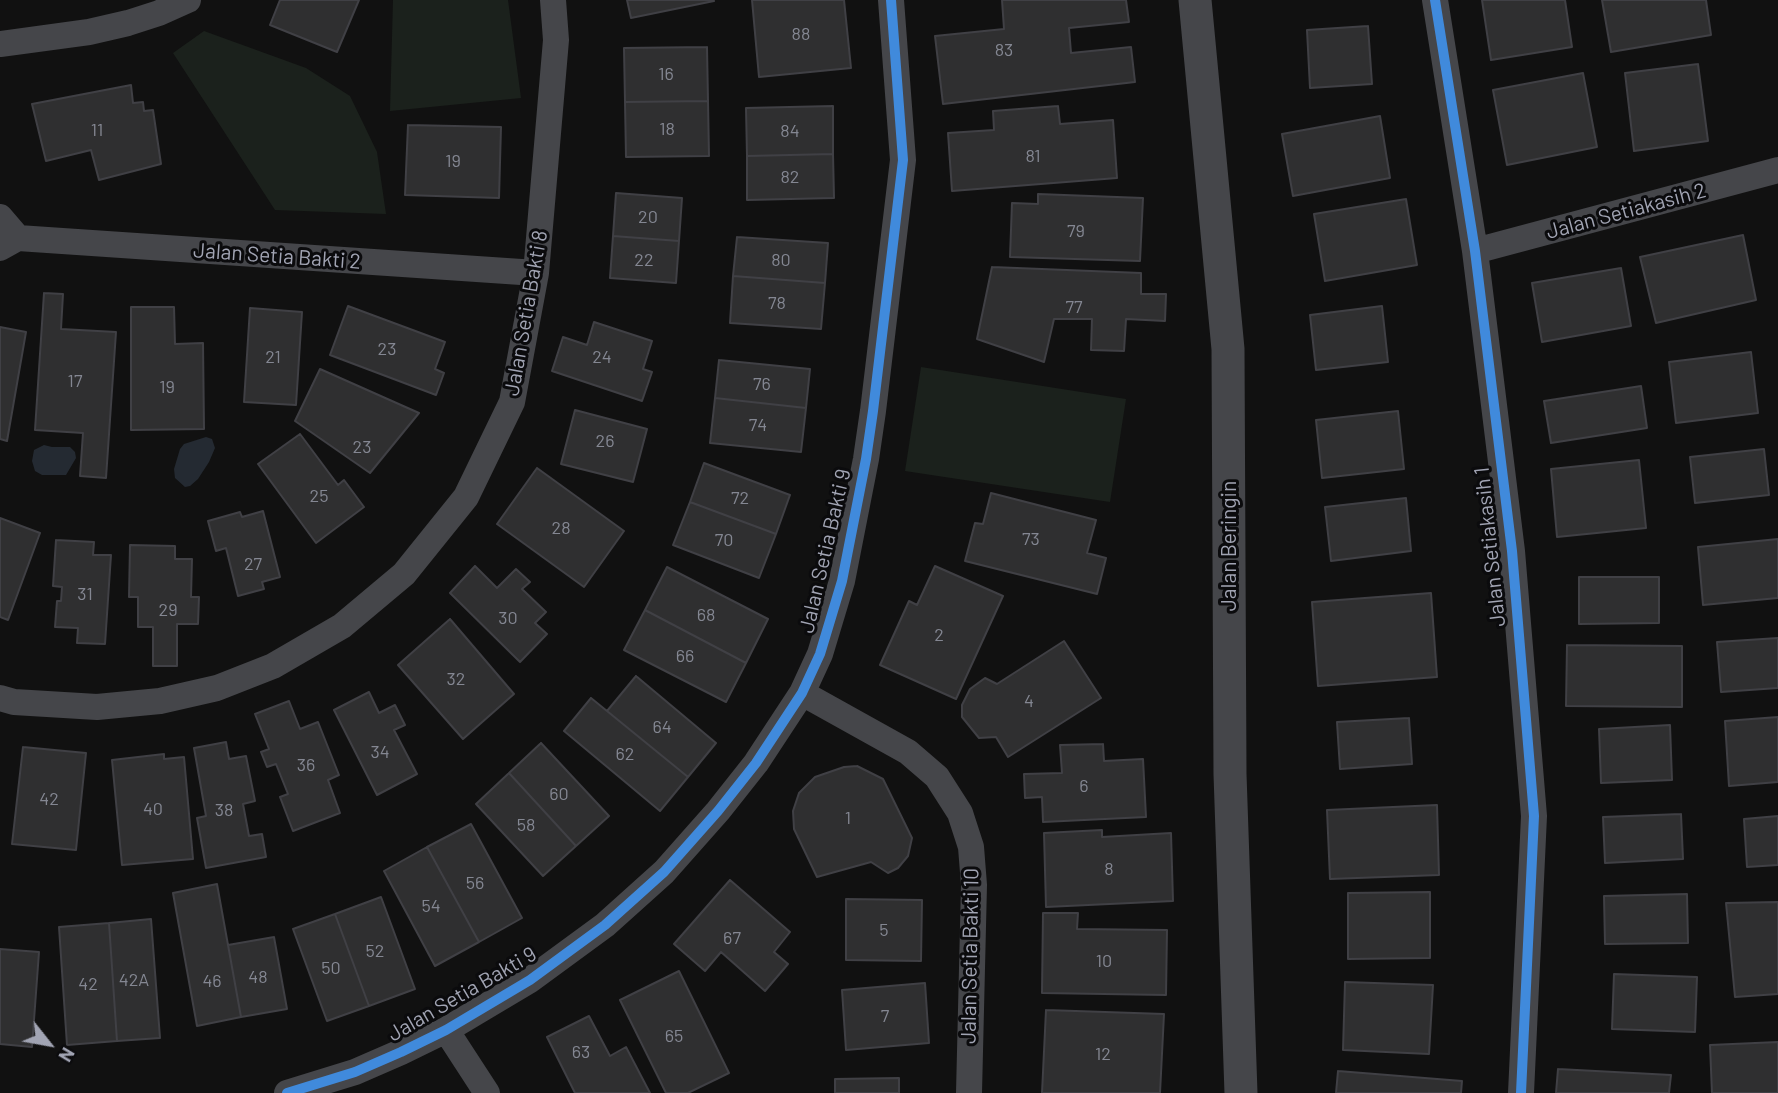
<!DOCTYPE html>
<style>
body{margin:0}
#map{position:relative;width:1778px;height:1093px;overflow:hidden;background:#111;font-family:Barlow,sans-serif}
canvas{display:block}
.north{position:absolute;left:14px;top:1009px;width:70px;height:70px;-webkit-text-stroke:5px #0b0b0d;paint-order:stroke;rotate:121deg;font-size:19px;font-weight:700;line-height:28px;text-align:center;color:#a1a4b3}
.north::after{content:'';display:block;margin:auto;width:24px;height:32px;background:#a1a4b3;clip-path:polygon(50% 0,100% 100%,50% 72%,0 100%)}
</style>
<div id="map">
<canvas width="1778" height="1093"></canvas>
<div class="north">N</div>
</div>
<script>
const context = document.querySelector('canvas').getContext('2d');
context.lineJoin = 'round';
function fillPath(path, color) { context.fillStyle = color; context.fill(path, 'evenodd'); }
const poly = rows => new Path2D(rows.map(r => 'M' + r).join(''));
function stroke(path, color, width, dash) { context.strokeStyle = color; context.lineWidth = width; context.lineCap = dash ? 'butt' : 'round'; context.setLineDash(dash || []); context.stroke(path); }
function write(font, color, halo, rows, align = 'center') {
  context.font = font + ' Barlow,sans-serif'; context.lineWidth = 6; context.setLineDash([]); context.textBaseline = 'middle'; context.strokeStyle = halo; context.fillStyle = color; for (const [text, x, y, turn = 0] of rows) {
    context.save(); context.translate(x, y); context.rotate((+turn || 0) * Math.PI / 180); context.textAlign = isNaN(turn) ? turn : align; if (halo) context.strokeText(text, 0, 0); context.fillText(text, 0, 0); context.restore();
  }
}
fillPath(poly([
 [393,0,508,0,521,98,390,111],
 [204,31,306,68,350,96,377,152,386,214,275,210,173,53],
 [921,367,1126,399,1110,502,905,471]
]), '#1b211c');
fillPath(poly([
 [206,437,212,439,215,448,209,462,198,479,190,486,185,487,175,478,174,469,180,449,184,444],
 [44,445,52,447,70,447,75,452,76,458,66,475,42,475,35,471,32,461,34,450]
]), '#242a32');
const building = poly([
 [280,0,359,0,337,52,270,25,280,0],
 [627,0,713,0,714,1,631,18,627,0],
 [752,0,844,0,851,68,759,77,752,0],
 [1002,0,1126,0,1129,22,1069,28,1071,53,1131,47,1135,82,943,104,935,36,1004,29,1002,0],
 [1482,0,1565,0,1572,47,1491,60,1482,0],
 [1602,0,1706,0,1711,35,1611,52,1602,0],
 [1368,26,1372,84,1310,88,1307,30,1368,26],
 [707,47,708,101,625,102,624,48,707,47],
 [1698,64,1708,141,1634,151,1625,73,1698,64],
 [1583,73,1597,147,1507,165,1493,90,1583,73],
 [131,85,133,103,143,102,144,111,153,110,161,164,99,180,91,150,46,161,32,104,131,85],
 [708,101,709,156,626,157,625,102,708,101],
 [833,106,833,154,747,156,746,108,833,106],
 [1058,106,1060,124,1113,120,1117,178,952,191,948,133,994,130,993,111,1058,106],
 [1380,116,1390,178,1293,196,1282,134,1380,116],
 [408,125,501,127,499,198,405,195,408,125],
 [833,154,834,198,747,200,747,156,833,154],
 [616,193,682,198,679,241,613,236,616,193],
 [1038,194,1143,198,1140,261,1010,257,1012,203,1038,204,1038,194],
 [1406,199,1417,265,1325,281,1314,214,1406,199],
 [1743,235,1756,300,1656,323,1640,257,1743,235],
 [613,236,679,241,676,283,610,278,613,236],
 [737,237,828,243,825,283,733,276,737,237],
 [992,267,1141,273,1141,294,1166,294,1165,321,1126,319,1124,351,1091,350,1092,319,1054,319,1044,362,977,339,992,267],
 [1621,268,1631,326,1542,342,1532,283,1621,268],
 [733,276,825,283,821,329,730,323,733,276],
 [44,293,63,294,61,329,116,332,106,478,80,476,83,433,35,430,44,293],
 [348,306,445,342,435,369,444,373,436,395,330,355,348,306],
 [1382,306,1388,362,1316,370,1310,315,1382,306],
 [131,307,174,307,175,344,203,343,204,429,131,430,131,307],
 [250,308,302,312,296,405,244,402,250,308],
 [594,322,652,341,643,369,652,372,642,401,552,371,563,337,587,345,594,322],
 [0,327,26,332,7,441,0,439,0,327],
 [1751,352,1758,413,1676,423,1669,362,1751,352],
 [719,360,810,369,806,408,715,398,719,360],
 [320,369,419,413,370,473,295,421,320,369],
 [1641,386,1647,428,1551,443,1544,401,1641,386],
 [715,398,806,408,801,452,710,443,715,398],
 [575,410,647,429,633,482,561,464,575,410],
 [1398,411,1404,469,1322,478,1316,420,1398,411],
 [300,434,338,485,344,480,364,507,316,543,258,464,300,434],
 [1764,449,1769,495,1695,503,1690,457,1764,449],
 [1639,460,1646,528,1557,537,1551,469,1639,460],
 [704,463,790,495,776,534,690,502,704,463],
 [537,468,624,531,584,587,497,524,537,468],
 [991,493,1096,520,1087,553,1106,558,1097,594,965,561,975,523,983,524,991,493],
 [1406,498,1411,551,1331,561,1325,507,1406,498],
 [690,502,776,534,759,578,673,545,690,502],
 [263,511,280,577,262,582,264,589,238,596,226,548,216,551,208,521,240,512,242,517,263,511],
 [0,518,40,533,8,620,0,617,0,518],
 [1778,539,1778,598,1703,605,1698,547,1778,539],
 [56,540,94,542,93,555,111,555,105,644,77,643,78,628,55,627,57,601,61,601,62,587,53,586,56,540],
 [130,545,175,546,175,559,192,559,191,597,199,597,198,624,177,624,177,666,153,666,153,627,138,627,138,597,129,597,130,545],
 [475,566,497,588,516,569,530,582,522,589,546,612,535,623,547,634,520,662,450,593,475,566],
 [935,566,1003,596,956,699,880,665,909,601,917,605,935,566],
 [667,567,768,619,746,663,645,610,667,567],
 [1579,577,1659,577,1659,623,1579,624,1579,577],
 [1431,593,1437,677,1318,686,1312,602,1431,593],
 [645,610,746,663,726,702,624,650,645,610],
 [450,619,514,694,463,739,398,665,450,619],
 [1778,638,1778,688,1721,692,1717,642,1778,638],
 [1064,641,1101,698,1008,757,996,737,979,738,962,717,962,705,970,689,985,678,997,684,1064,641],
 [1567,645,1682,646,1682,707,1566,706,1567,645],
 [636,676,716,743,688,777,607,711,636,676],
 [369,692,379,713,395,705,405,725,394,730,417,774,377,795,334,710,369,692],
 [591,698,688,777,660,811,564,731,591,698],
 [289,701,300,729,318,722,339,775,328,780,340,813,293,831,280,797,288,794,276,764,267,767,261,752,269,749,255,714,289,701],
 [1778,717,1778,782,1729,786,1725,721,1778,717],
 [1409,718,1412,764,1340,769,1337,722,1409,718],
 [1670,725,1672,780,1601,783,1599,729,1670,725],
 [226,742,229,759,246,756,255,801,243,804,249,836,262,834,266,857,206,868,197,818,206,816,194,748,226,742],
 [541,743,609,816,576,846,509,773,541,743],
 [1103,744,1104,761,1143,759,1146,817,1043,822,1042,797,1025,798,1024,774,1062,773,1060,745,1103,744],
 [23,747,86,753,76,850,12,844,23,747],
 [164,754,164,759,184,757,193,859,122,865,112,760,164,754],
 [857,766,883,779,912,838,908,856,898,868,888,873,871,862,817,877,794,829,793,811,799,793,815,777,844,767,857,766],
 [509,773,576,846,543,876,476,804,509,773],
 [1437,805,1439,875,1330,879,1327,810,1437,805],
 [1681,814,1683,859,1605,863,1603,817,1681,814],
 [1778,816,1778,865,1747,867,1744,819,1778,816],
 [471,824,522,918,479,942,427,847,471,824],
 [1102,830,1102,837,1171,833,1173,901,1046,907,1044,833,1102,830],
 [427,847,479,942,435,966,384,871,427,847],
 [730,880,790,932,774,952,788,964,765,991,721,952,705,971,674,944,730,880],
 [217,884,241,1017,197,1026,173,893,217,884],
 [1430,892,1430,958,1348,959,1348,893,1430,892],
 [1687,894,1688,943,1605,944,1604,896,1687,894],
 [381,897,415,989,369,1006,335,914,381,897],
 [846,899,922,900,921,961,846,960,846,899],
 [1778,902,1778,994,1735,997,1726,903,1778,902],
 [1043,913,1078,913,1077,929,1167,930,1166,995,1042,993,1043,913],
 [335,914,369,1006,327,1021,293,929,335,914],
 [151,919,160,1038,117,1041,109,923,151,919],
 [109,923,117,1041,67,1045,59,927,109,923],
 [274,937,287,1009,241,1017,228,945,274,937],
 [0,949,39,952,32,1047,0,1044,0,949],
 [679,971,729,1073,688,1093,666,1093,620,1000,679,971],
 [1614,974,1697,977,1695,1032,1612,1029,1614,974],
 [1345,982,1433,985,1429,1054,1343,1050,1345,982],
 [925,983,929,1043,846,1050,842,990,925,983],
 [1046,1010,1164,1014,1160,1093,1042,1093,1046,1010],
 [589,1016,610,1056,626,1047,650,1093,575,1093,547,1037,589,1016],
 [1778,1042,1778,1093,1712,1093,1710,1045,1778,1042],
 [1558,1069,1671,1075,1669,1093,1556,1093,1558,1069],
 [1338,1071,1462,1081,1461,1093,1336,1093,1338,1071],
 [899,1078,899,1093,835,1093,835,1079,899,1078]
]);
fillPath(building, '#2f2f30');
stroke(building, '#404045', 2);
stroke(poly([
 [1435,0,1475,251,1512,551,1534,816,1521,1093],
 [0,44,89,32,128,23,159,13,188,0],
 [0,217,18,238],
 [0,248,18,238,536,273],
 [1475,251,1778,170],
 [802,693,908,752,937,777,960,813,971,847,974,885,969,1093],
 [0,698,14,702,97,707,160,701,217,688,273,666,342,626,404,574,466,497,512,402,536,273,556,40,553,0],
 [446,1030,487,1093],
 [287,1093,355,1072,401,1052,446,1030,530,980,605,925,664,872,718,811,756,763,802,693,820,654,842,581,866,459,873,411,903,160,891,0]
]), '#45464a', 26);
stroke(poly([
 [1195,0,1228,349,1230,774,1241,1093]
]), '#45464a', 33);
stroke(poly([
 [1435,0,1475,251,1512,551,1534,816,1521,1093],
 [287,1093,355,1072,401,1052,446,1030,530,980,605,925,664,872,718,811,756,763,802,693,820,654,842,581,866,459,873,411,903,160,891,0]
]), '#408adc', 10);
write('18px', '#848792', null, [
 ["88",801,34],
 ["83",1004,50],
 ["16",666,74],
 ["18",667,129],
 ["11",97,130],
 ["84",790,131],
 ["81",1033,156],
 ["19",453,161],
 ["82",790,177],
 ["20",648,217],
 ["79",1076,231],
 ["22",644,260],
 ["80",781,260],
 ["78",777,303],
 ["77",1074,307],
 ["23",387,349],
 ["21",273,357],
 ["24",602,357],
 ["17",75,381],
 ["76",762,384],
 ["19",167,387],
 ["74",758,425],
 ["26",605,441],
 ["23",362,447],
 ["25",319,496],
 ["72",740,498],
 ["28",561,528],
 ["73",1031,539],
 ["70",724,540],
 ["27",253,564],
 ["31",85,594],
 ["29",168,610],
 ["68",706,615],
 ["30",508,618],
 ["2",939,635],
 ["66",685,656],
 ["32",456,679],
 ["4",1029,701],
 ["64",662,727],
 ["34",380,752],
 ["62",625,754],
 ["36",306,765],
 ["6",1084,786],
 ["60",559,794],
 ["42",49,799],
 ["40",153,809],
 ["38",224,810],
 ["1",848,818],
 ["58",526,825],
 ["8",1109,869],
 ["56",475,883],
 ["54",431,906],
 ["5",884,930],
 ["67",732,938],
 ["52",375,951],
 ["10",1104,961],
 ["50",331,968],
 ["48",258,977],
 ["42A",134,980],
 ["46",212,981],
 ["42",88,984],
 ["7",885,1016],
 ["65",674,1036],
 ["63",581,1052],
 ["12",1103,1054]
]);
write('21px', '#a1a4b3', '#0b0b0d', [
 ["Jalan Setiakasih 2",1626,211,-15],
 ["Jalan Setia Bakti 2",277,256,4],
 ["Jalan Setia Bakti 8",526,313,-80],
 ["Jalan Beringin",1229,546,-90],
 ["Jalan Setiakasih 1",1490,547,-96],
 ["Jalan Setia Bakti 9",825,551,-77],
 ["Jalan Setia Bakti 10",970,956,-89],
 ["Jalan Setia Bakti 9",462,994,-30]
]);
</script>
